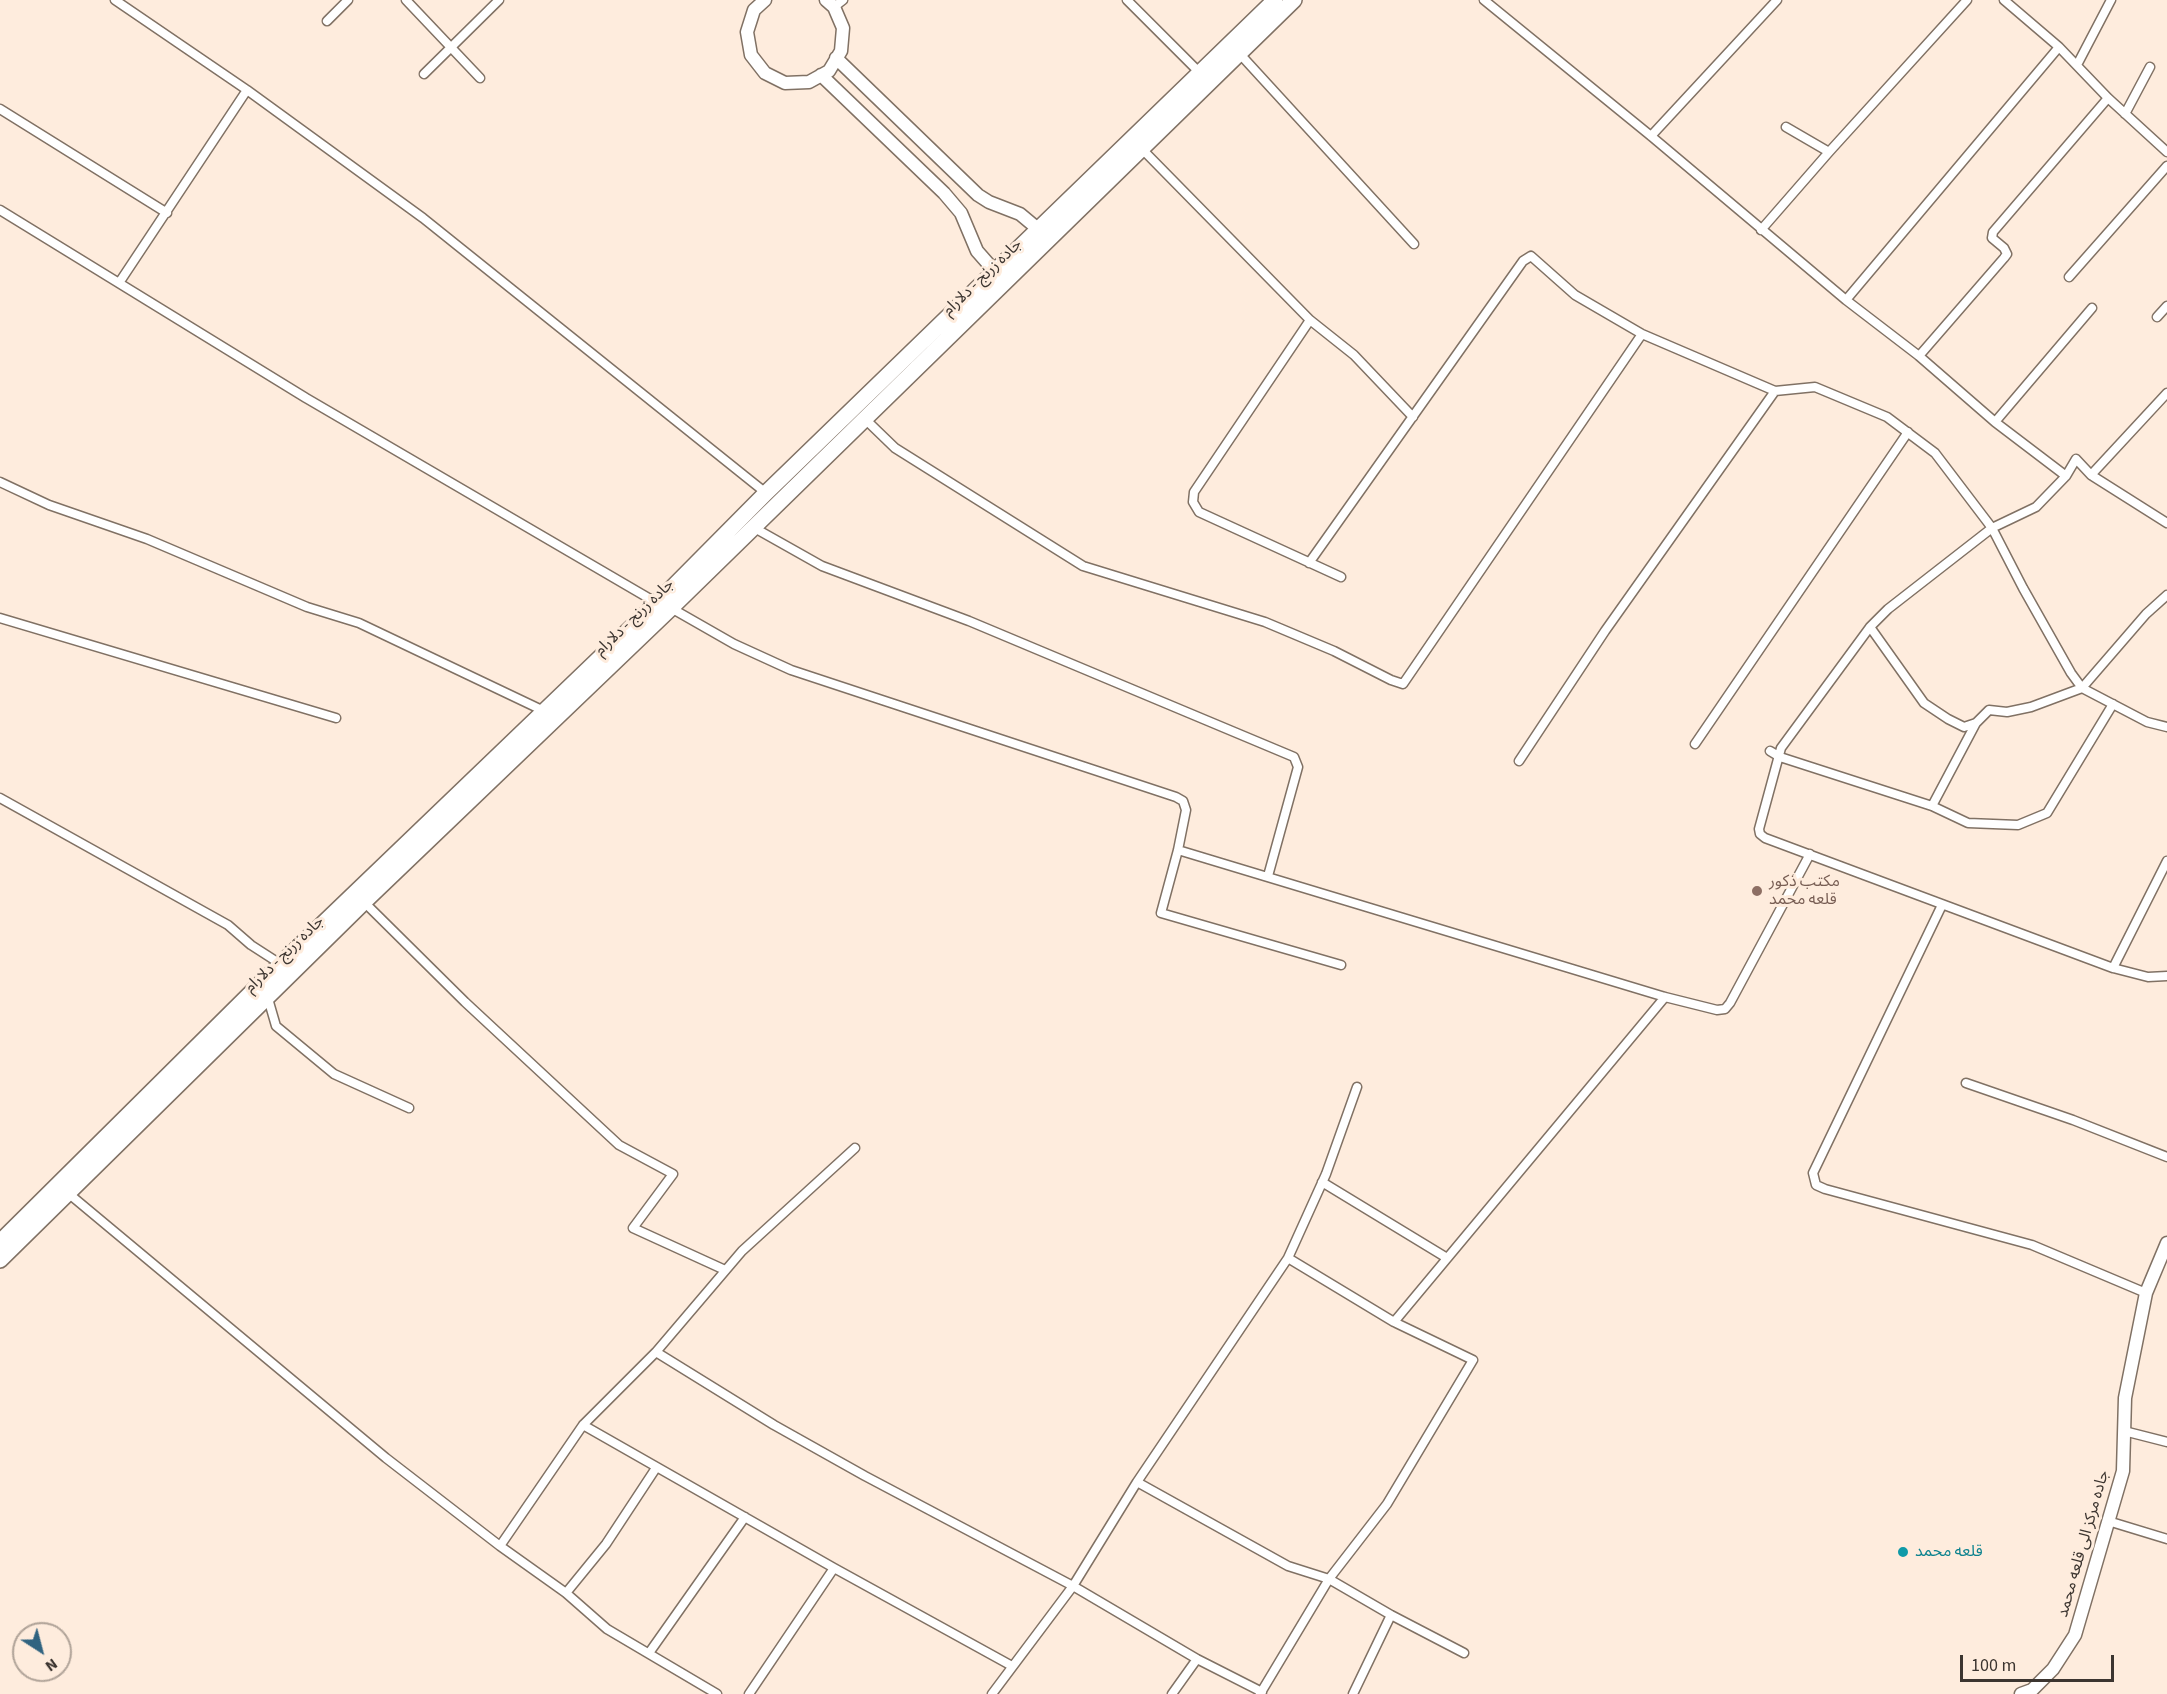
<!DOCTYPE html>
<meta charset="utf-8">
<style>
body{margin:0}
#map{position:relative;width:2167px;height:1694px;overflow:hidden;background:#feecdd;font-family:"Source Sans 3",sans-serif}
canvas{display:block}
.north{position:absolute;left:12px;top:1622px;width:60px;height:60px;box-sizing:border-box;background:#feecdd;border:2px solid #b0a398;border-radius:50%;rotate:144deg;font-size:16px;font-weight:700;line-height:24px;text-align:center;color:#3c3530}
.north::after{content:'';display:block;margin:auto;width:21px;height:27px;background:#306380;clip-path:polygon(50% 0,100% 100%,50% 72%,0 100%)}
.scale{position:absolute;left:1960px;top:1655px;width:154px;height:27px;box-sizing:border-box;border:3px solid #3c3530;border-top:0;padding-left:8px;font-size:18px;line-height:21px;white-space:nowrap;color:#3c3530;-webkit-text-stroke:4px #feecdd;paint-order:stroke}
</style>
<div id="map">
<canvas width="2167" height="1694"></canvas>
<div class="north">N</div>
<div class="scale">100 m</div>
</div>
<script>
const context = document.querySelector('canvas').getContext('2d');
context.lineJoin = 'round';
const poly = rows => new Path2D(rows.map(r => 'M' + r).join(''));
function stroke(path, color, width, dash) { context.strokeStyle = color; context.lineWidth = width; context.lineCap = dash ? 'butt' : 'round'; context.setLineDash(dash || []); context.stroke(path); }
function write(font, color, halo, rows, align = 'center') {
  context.font = font + ' "Source Sans 3","Noto Sans Arabic",sans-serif'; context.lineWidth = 6; context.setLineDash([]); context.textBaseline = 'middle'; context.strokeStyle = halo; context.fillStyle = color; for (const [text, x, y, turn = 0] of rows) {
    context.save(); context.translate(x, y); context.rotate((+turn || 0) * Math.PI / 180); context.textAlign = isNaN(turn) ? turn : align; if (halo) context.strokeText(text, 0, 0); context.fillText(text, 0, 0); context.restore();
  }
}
const street = poly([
 [115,0,247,90,423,218,766,493],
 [406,0,480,78],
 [1127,0,1200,73],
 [1484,0,1651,136,1846,300,1919,356,1995,422,2066,476,2036,507,1992,528,1888,609,1870,627,1781,748,1759,829,1760,834,1765,838,2113,968,2148,977,2167,976],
 [2004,0,2059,47,2108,98,2167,152],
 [834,7,843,0],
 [327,21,348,0],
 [1239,53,1414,244],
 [2077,65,2111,0],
 [424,74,499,0],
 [0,109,167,213],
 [2125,114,2150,67],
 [1786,127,1829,152],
 [1651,136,1777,0],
 [1141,148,1310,320,1354,355,1413,417],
 [0,210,306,398,657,603],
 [1761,230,1829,152,1967,0],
 [2069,277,2167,166],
 [119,283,247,90],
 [1846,300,2059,47],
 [2157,317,2167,306],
 [1310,320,1194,492,1193,502,1199,512,1341,577],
 [1919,356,2004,258,2007,254,2004,248,1992,238,1993,232,2108,98],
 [865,419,895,448,1083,566,1265,622,1334,651,1391,680,1403,684,1642,334],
 [1995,422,2092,308],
 [2091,475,2167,523],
 [2066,476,2076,459,2091,475,2167,393],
 [0,482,49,505,147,539,307,607,359,623,544,711],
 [751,526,822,566,969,621,1294,757,1298,767,1268,876],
 [1309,563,1523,261,1531,256,1575,295,1642,334,1775,391,1815,387,1887,417,1935,453,1992,528,2023,588,2071,673,2082,688,2147,722,2167,727],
 [671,608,734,644,791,670,1176,797,1183,801,1186,810,1178,850,1161,913,1341,965],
 [0,618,336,718],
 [1870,627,1924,703,1948,719,1964,727,1976,723,1989,710,2007,712,2031,707,2082,688,2146,614,2167,595],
 [1695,744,1908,432],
 [1770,751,1780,757,1932,806,1968,823,2018,825,2047,813,2113,704],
 [1519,761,1605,631,1775,391],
 [0,798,228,925,251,945,282,965],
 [1932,806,1976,723],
 [1178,850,1665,997,1717,1010,1725,1009,1730,1003,1810,854],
 [364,902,465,1002,619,1145,673,1174,633,1228,725,1270],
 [1942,905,1813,1173,1816,1185,1825,1189,2032,1245,2146,1293],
 [2113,968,2167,861],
 [267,995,276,1026,334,1074,409,1108],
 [1966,1083,2073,1120,2167,1157],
 [855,1148,742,1251,656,1352,774,1425,865,1476,1073,1586,1197,1659,1262,1692],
 [1322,1182,1447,1258],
 [68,1193,386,1458,500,1546,566,1593,607,1629,717,1694],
 [1394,1322,1665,997],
 [583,1425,834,1568,1012,1666],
 [2124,1431,2167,1442],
 [1137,1482,1288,1566,1329,1579,1391,1615,1464,1653],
 [2108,1521,2167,1539],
 [500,1546,583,1425,656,1352],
 [566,1593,606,1544,656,1468],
 [649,1653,745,1517],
 [749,1694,834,1568],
 [992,1694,1073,1586,1137,1482,1288,1258,1326,1174,1357,1087],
 [1172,1694,1197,1659],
 [1260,1694,1329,1579,1387,1504,1473,1360,1394,1322,1288,1258],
 [1353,1694,1391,1615]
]);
const secondary = poly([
 [765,0,754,10,747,32,751,55,765,73,785,83,809,82,829,71,841,51,843,28,834,7,826,0],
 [836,58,978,195,989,202,1020,214,1044,234],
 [821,75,944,193,961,213,977,251,999,276],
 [2021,1694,2032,1690,2053,1669,2075,1635,2123,1471,2125,1398,2146,1293,2167,1243]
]);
const highway = poly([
 [0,1242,257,987,657,603,766,493,1275,0],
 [0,1260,364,902,671,608,1294,0]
]);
stroke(street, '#807164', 11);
stroke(secondary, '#807164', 15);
stroke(highway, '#807164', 18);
stroke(street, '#fff', 8);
stroke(secondary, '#fff', 12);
stroke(highway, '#fff', 15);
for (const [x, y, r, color] of [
 [1757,891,6,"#8d6e63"],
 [1903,1552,6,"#0f9aa8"]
]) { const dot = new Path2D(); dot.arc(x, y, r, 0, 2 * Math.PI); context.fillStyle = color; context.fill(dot); stroke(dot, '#feecdd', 2); }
write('16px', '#3c3530', '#feecdd', [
 ["جاده زرنج - دلارام",983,278,-44],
 ["جاده زرنج - دلارام",635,618,-44],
 ["جاده زرنج - دلارام",285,955,-44],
 ["جاده مرکز الی قلعه محمد",2084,1544,-74]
]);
write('16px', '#785e54', '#feecdd', [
 ["مکتب ذکور",1769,882],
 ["قلعه محمد",1769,900]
], 'left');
write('16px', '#0d838f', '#feecdd', [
 ["قلعه محمد",1915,1552]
], 'left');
</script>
